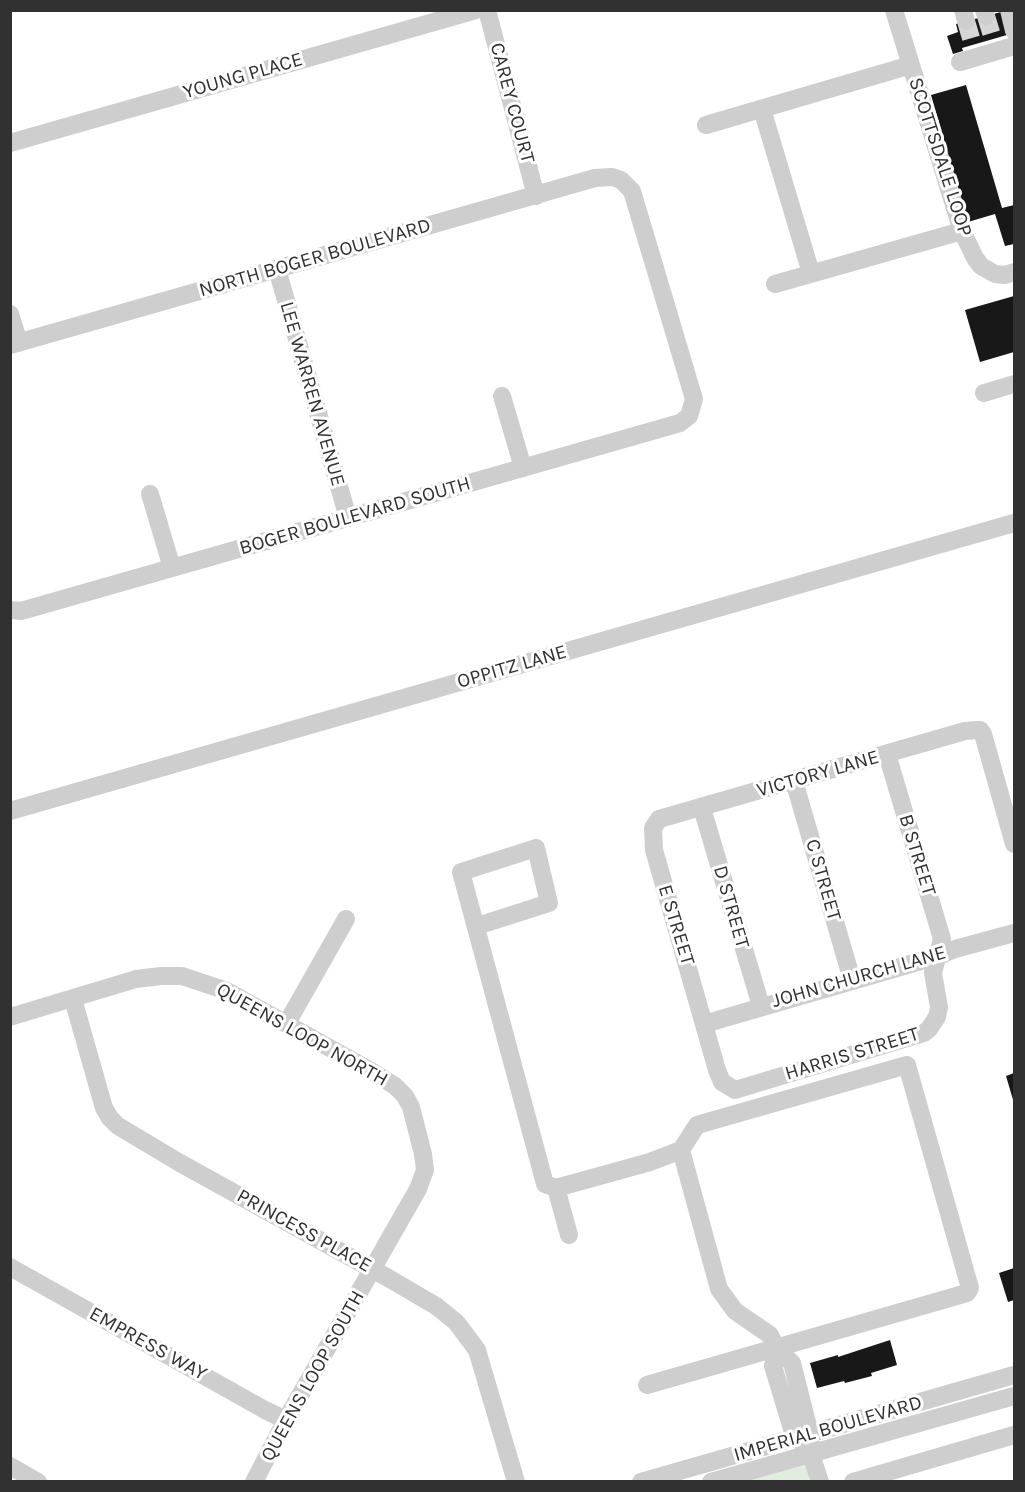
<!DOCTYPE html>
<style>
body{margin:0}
#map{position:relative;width:1025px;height:1492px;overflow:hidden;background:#fff;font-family:Karla,sans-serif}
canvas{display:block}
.frame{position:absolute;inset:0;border:12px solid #313131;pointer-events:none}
</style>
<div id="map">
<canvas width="1025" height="1492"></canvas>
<div class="frame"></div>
</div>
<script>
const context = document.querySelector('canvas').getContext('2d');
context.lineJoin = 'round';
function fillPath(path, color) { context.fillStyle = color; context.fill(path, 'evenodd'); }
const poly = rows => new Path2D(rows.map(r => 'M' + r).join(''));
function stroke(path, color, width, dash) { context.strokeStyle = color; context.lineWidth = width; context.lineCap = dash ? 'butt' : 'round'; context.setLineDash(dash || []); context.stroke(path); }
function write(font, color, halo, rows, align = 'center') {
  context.font = font + ' Karla,sans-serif'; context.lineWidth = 6; context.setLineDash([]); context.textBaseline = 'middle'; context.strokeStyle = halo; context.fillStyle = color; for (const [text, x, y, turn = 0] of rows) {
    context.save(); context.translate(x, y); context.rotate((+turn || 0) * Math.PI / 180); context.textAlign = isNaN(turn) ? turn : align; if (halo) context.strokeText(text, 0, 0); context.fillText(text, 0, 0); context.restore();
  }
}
fillPath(poly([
 [806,1464,810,1481,742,1482]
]), '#e0eede');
fillPath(poly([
 [1001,12,1007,35,962,48,963,51,953,54,947,36,958,32,956,24],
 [966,85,1002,208,1014,205,1014,244,1005,246,995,214,968,222,931,95],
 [1014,296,1014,352,980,362,965,310],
 [1014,1073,1014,1103,1006,1076],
 [1014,1268,1014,1300,1008,1302,999,1273],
 [890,1340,897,1365,871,1373,872,1376,845,1383,844,1381,817,1388,810,1363,838,1355,838,1357]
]), '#181818');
stroke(poly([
 [986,16,993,39],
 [966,21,973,45]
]), '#d6d6d6', 18, [18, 9]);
stroke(poly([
 [487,10,536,196],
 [894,10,962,231,975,258,981,266,995,274,1005,275,1014,272],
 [963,10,966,21],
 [984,10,986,16],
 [1009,10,1014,31],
 [960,62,1014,46],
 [762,109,811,273],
 [706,125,911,65],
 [10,143,476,10],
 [277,269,348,518],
 [775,284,962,231],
 [10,314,19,343],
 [10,345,595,178,612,177,621,180,632,191,694,399,689,416,680,423,21,611,10,610],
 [984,393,1014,384],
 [502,396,523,468],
 [150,494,172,568],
 [887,754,942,939,933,973,939,1007,937,1017,929,1029,924,1033,735,1090,722,1082,717,1070,654,850,653,828,659,819,965,731,976,730,980,730,983,734,1014,844],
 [794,781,852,980],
 [702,808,761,1006],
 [10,811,1014,523],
 [477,926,549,903,536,848,461,872,545,1184,556,1188],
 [73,999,104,1108,110,1118,118,1126,180,1163,390,1279,436,1306,456,1322,477,1350,516,1482],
 [10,1017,136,979,161,976,182,976,227,991,373,1072,395,1086,405,1096,411,1107,423,1154,425,1170,418,1189,286,1420,254,1482],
 [287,1023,346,919],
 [704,1024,938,956,955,949,1014,933],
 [681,1150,719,1289,735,1311,770,1335,776,1348,792,1363,810,1434,811,1454,820,1482],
 [569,1235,556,1188,650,1162,681,1150,697,1125,907,1065,970,1288,967,1293,647,1385],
 [10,1267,265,1410,286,1420],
 [776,1348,773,1366,792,1429,804,1446],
 [10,1466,38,1482],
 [641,1482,1014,1375],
 [711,1482,1014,1396],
 [853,1482,1014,1435]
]), '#cecece', 18);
write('20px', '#313131', '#fff', [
 ["YOUNG PLACE",243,76,-16],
 ["CAREY COURT",512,103,75],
 ["SCOTTSDALE LOOP",940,157,72],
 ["NORTH BOGER BOULEVARD",315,258,-16],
 ["LEE WARREN AVENUE",312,394,74],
 ["BOGER BOULEVARD SOUTH",355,516,-16],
 ["OPPITZ LANE",512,667,-16],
 ["VICTORY LANE",818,774,-16],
 ["B STREET",917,855,73],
 ["C STREET",823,880,74],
 ["D STREET",731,907,74],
 ["E STREET",676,925,73],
 ["JOHN CHURCH LANE",859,977,-16],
 ["QUEENS LOOP NORTH",302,1035,29],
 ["HARRIS STREET",852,1054,-17],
 ["PRINCESS PLACE",304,1231,29],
 ["EMPRESS WAY",148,1344,29],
 ["QUEENS LOOP SOUTH",313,1376,-61],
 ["IMPERIAL BOULEVARD",828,1429,-16]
]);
</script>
